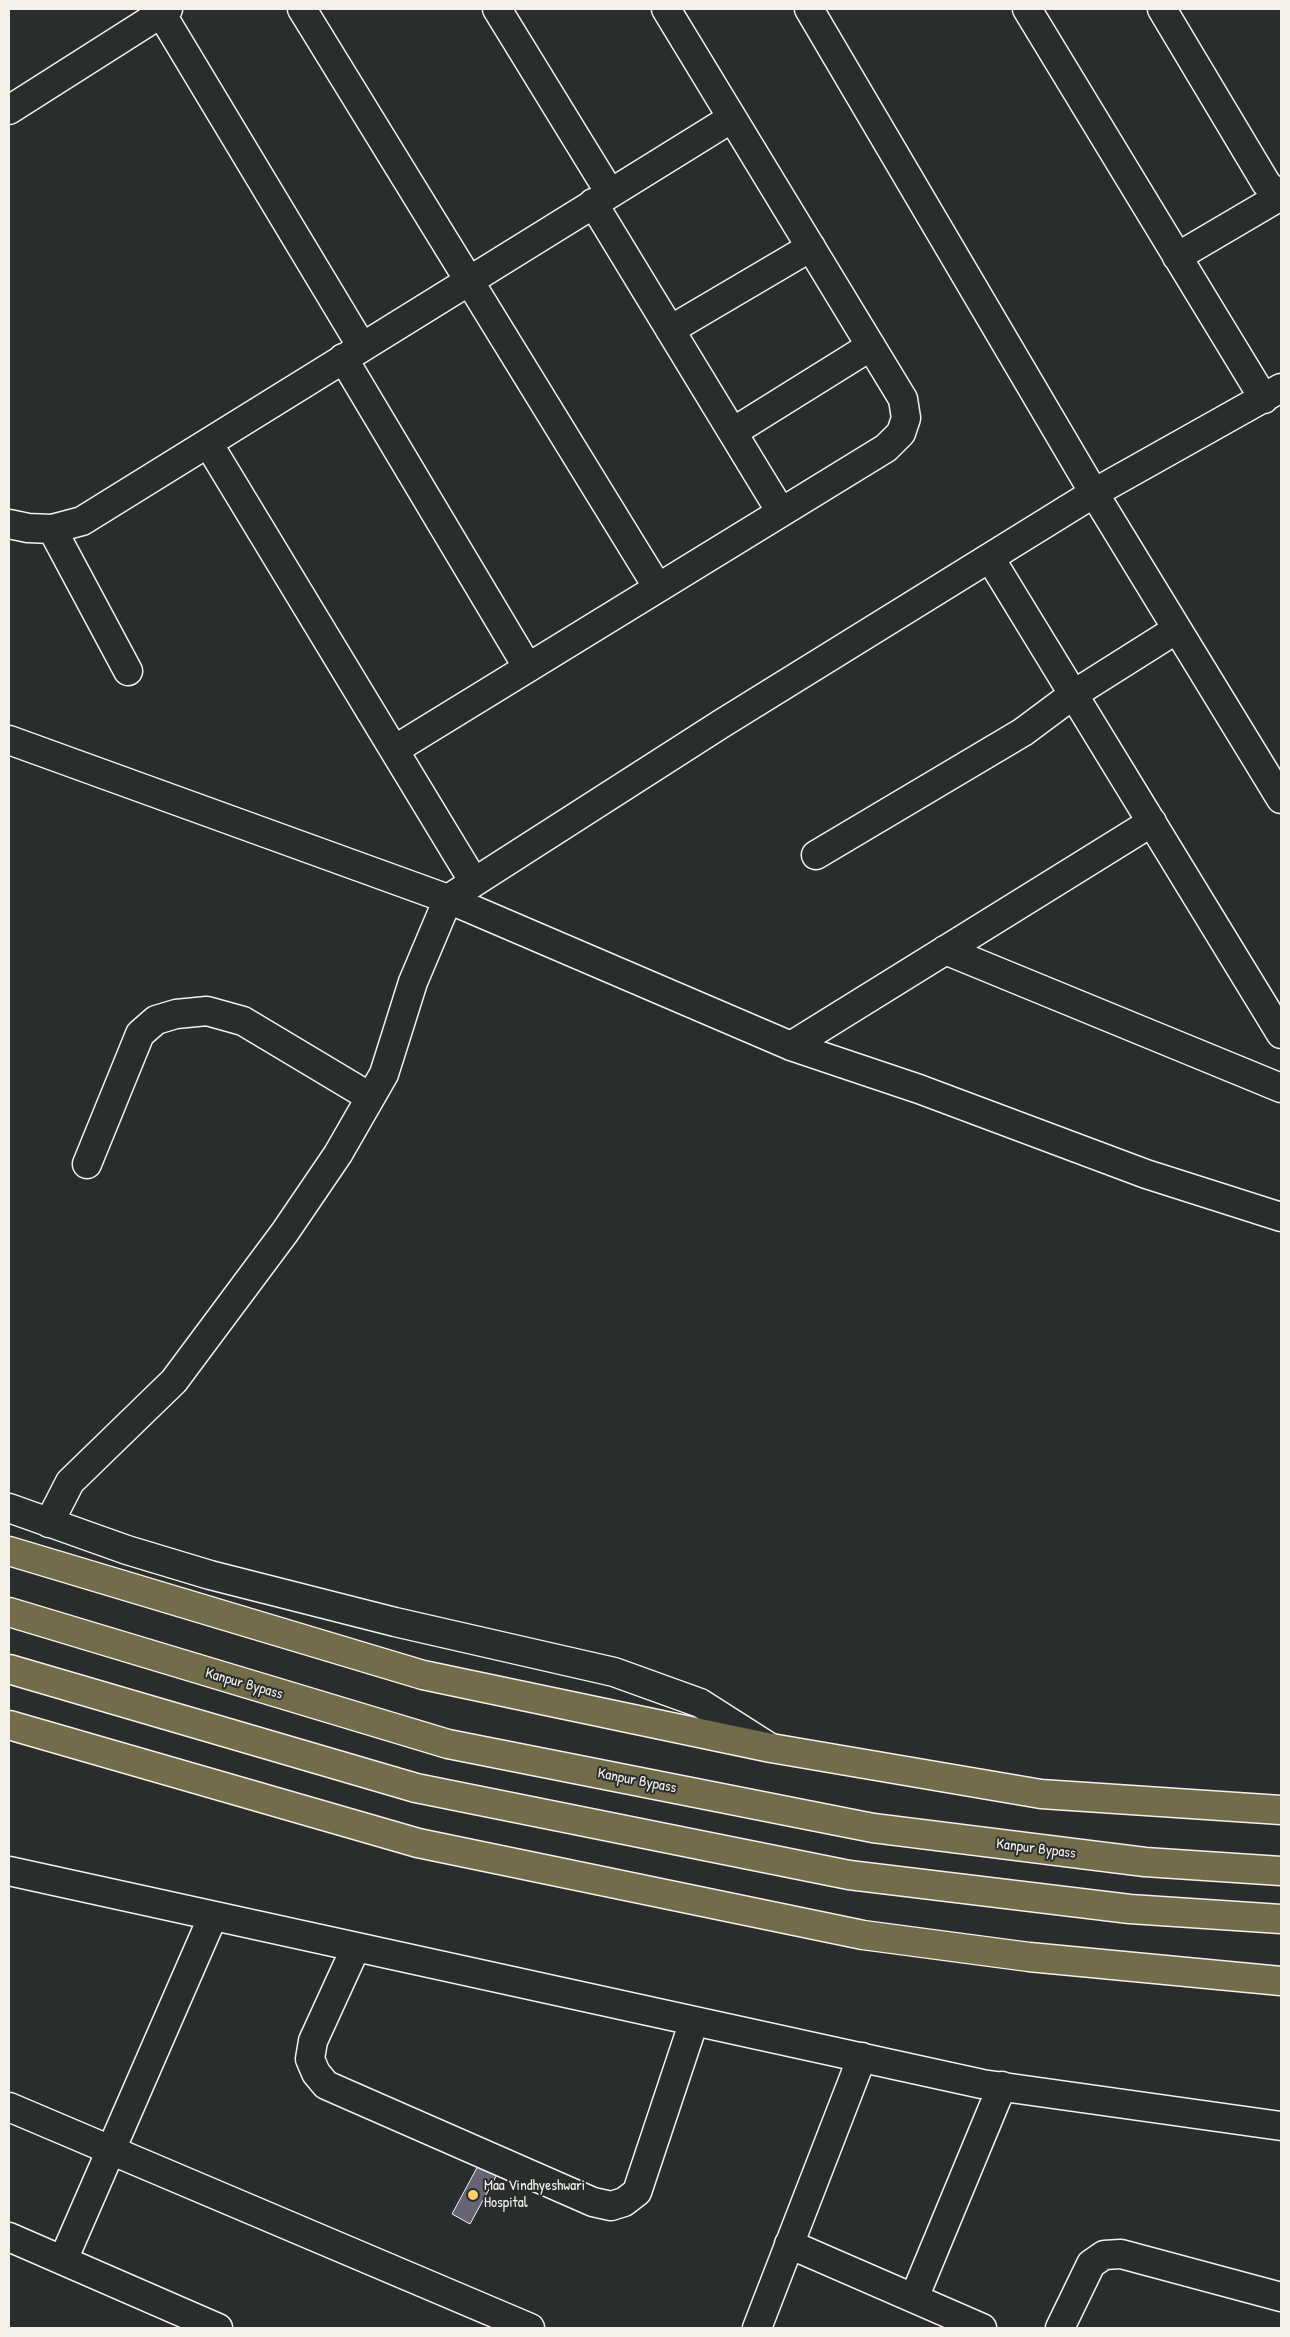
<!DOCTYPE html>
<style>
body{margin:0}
#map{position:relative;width:1290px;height:2337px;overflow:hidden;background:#2a2d2e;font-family:"Patrick Hand",sans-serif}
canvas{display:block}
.frame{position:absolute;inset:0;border:10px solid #f4f1e8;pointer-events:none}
</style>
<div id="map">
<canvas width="1290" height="2337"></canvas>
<div class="frame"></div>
</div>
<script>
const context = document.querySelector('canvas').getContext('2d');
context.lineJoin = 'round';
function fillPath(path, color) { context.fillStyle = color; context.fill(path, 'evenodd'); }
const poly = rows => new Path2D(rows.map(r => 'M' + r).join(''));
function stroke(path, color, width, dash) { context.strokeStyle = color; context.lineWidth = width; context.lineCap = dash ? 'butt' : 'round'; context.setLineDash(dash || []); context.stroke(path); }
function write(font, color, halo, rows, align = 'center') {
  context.font = font + ' "Patrick Hand",sans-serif'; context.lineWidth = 4; context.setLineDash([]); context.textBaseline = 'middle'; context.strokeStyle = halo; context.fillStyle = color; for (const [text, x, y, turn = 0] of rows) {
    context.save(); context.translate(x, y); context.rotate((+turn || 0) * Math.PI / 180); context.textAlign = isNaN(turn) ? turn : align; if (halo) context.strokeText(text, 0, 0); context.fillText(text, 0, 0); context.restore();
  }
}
const building = poly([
 [479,2164,498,2173,470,2224,452,2214,479,2164]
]);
fillPath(building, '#686375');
stroke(building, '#f4f1e8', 1);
const minor = poly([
 [302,9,658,588],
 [497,9,610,193],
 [809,9,1094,493,1281,799],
 [1027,9,1264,399],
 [1162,9,1266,183,1279,197,1281,196],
 [161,13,362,347],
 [9,110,168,9],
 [593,203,781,512],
 [1177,257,1279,197],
 [670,330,811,247],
 [343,358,528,668],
 [733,432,871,346],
 [208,443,474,882],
 [9,524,28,528,52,529,82,521,732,118],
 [52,529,128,671],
 [990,558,1281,1034],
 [9,740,448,899,791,1046,919,1089,1146,1174,1281,1217],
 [394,750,886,448,901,433,906,418,903,399,666,9],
 [816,855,1023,732,1074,694,1177,629],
 [945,950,1281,1088],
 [791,1046,1152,822],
 [87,1164,140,1034,156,1020,176,1014,207,1011,243,1021,370,1097],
 [9,1508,127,1550,210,1575,395,1622,614,1672,700,1703,769,1747],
 [49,1523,70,1482,174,1381,285,1232,338,1154,384,1074,413,982,448,899,721,724,1094,493,1281,388],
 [9,1871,982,2084,1281,2126],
 [356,1947,313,2041,310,2059,316,2073,326,2085,593,2202,611,2206,624,2202,637,2192,694,2021],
 [9,2107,530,2328],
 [9,2237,218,2328],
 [789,2244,982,2328],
 [63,2260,213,1916],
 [914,2298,1002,2086],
 [757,2328,862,2057],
 [1060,2328,1091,2264,1104,2255,1121,2254,1281,2297]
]);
const major = poly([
 [9,1551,423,1675,771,1748,1041,1794,1281,1810],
 [9,1725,418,1843,863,1935,1029,1957,1281,1981]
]);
const highway = poly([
 [9,1612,448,1744,873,1828,1145,1862,1281,1871],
 [9,1669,416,1788,849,1875,1130,1909,1281,1919]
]);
stroke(minor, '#f4f1e8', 31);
stroke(major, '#f4f1e8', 31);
stroke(highway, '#f4f1e8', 31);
stroke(minor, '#2a2d2e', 28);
stroke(major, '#726c4b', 28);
stroke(highway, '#726c4b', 28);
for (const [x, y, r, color] of [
 [473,2195,6,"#ffd166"]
]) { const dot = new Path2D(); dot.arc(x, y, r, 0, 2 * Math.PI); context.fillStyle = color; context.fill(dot); stroke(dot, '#2a2d2e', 2); }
write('15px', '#f4f1e8', '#2a2d2e', [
 ["Kanpur Bypass",244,1684,16],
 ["Kanpur Bypass",637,1781,11],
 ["Kanpur Bypass",1036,1849,7]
]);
write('15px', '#f4f1e8', '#2a2d2e', [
 ["Maa Vindhyeshwari",484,2186],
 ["Hospital",484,2203]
], 'left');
</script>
